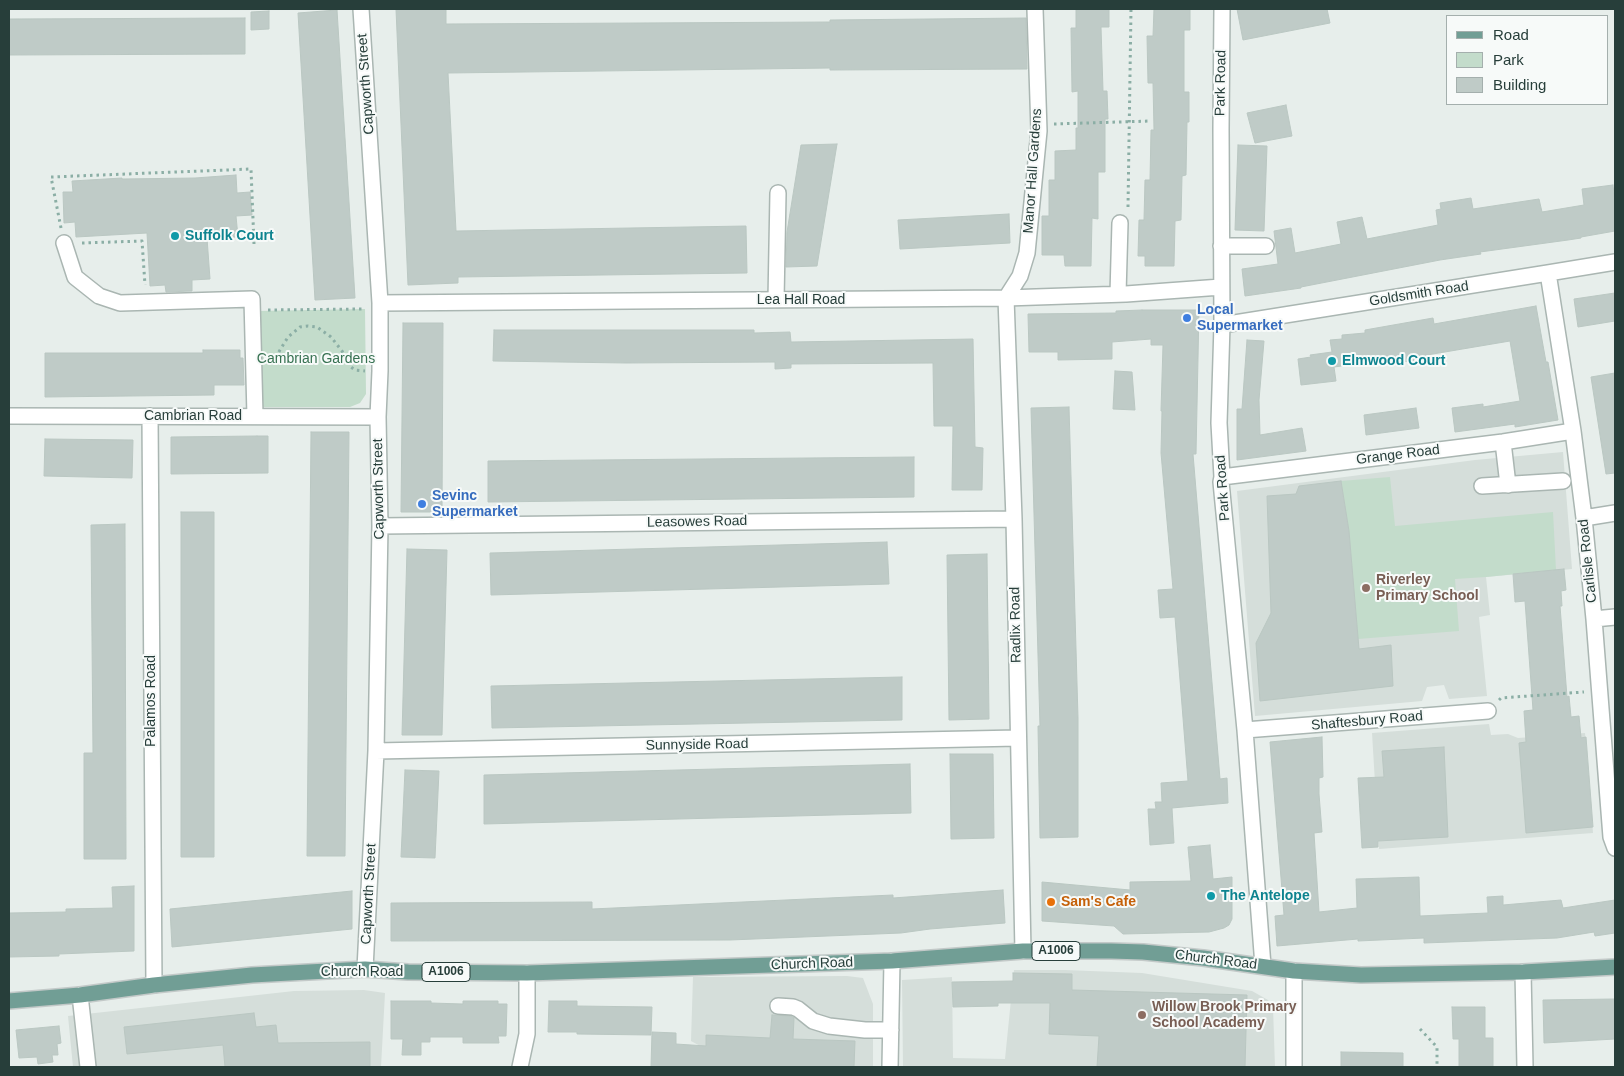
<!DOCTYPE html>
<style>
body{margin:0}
#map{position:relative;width:1624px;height:1076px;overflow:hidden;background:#e7eeeb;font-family:Helvetica,sans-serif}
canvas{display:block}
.frame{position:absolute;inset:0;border:10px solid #273e3a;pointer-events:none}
.legend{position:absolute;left:1446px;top:15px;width:162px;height:90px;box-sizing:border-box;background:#f7faf9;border:1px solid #a4afad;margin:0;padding:6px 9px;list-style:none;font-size:15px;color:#273e3a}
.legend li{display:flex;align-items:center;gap:10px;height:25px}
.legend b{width:25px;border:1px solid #a4afad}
</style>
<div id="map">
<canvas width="1624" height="1076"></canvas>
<div class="frame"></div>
<ul class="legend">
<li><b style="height:6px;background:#719e95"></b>Road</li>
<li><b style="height:14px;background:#c3dccb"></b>Park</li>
<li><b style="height:14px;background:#bfcbc7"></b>Building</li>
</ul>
</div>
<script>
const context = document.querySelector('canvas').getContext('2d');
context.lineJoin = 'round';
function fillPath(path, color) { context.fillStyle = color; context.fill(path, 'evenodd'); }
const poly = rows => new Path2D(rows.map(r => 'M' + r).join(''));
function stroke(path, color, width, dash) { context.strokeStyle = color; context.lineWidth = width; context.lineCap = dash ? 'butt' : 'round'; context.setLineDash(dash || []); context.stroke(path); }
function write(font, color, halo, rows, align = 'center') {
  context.font = font + ' Helvetica,sans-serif'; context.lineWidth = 4; context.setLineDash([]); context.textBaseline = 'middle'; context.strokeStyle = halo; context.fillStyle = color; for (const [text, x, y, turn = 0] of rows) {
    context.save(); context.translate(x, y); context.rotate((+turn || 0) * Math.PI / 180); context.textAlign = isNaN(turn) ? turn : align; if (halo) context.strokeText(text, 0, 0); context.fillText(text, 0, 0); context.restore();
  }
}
fillPath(poly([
 [1563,452,1572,569,1486,577,1490,615,1479,617,1487,696,1449,699,1444,685,1427,687,1422,701,1255,716,1237,491,1475,460],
 [1489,724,1491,735,1508,734,1518,738,1585,733,1593,833,1379,849,1372,733],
 [1014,970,1065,970,1142,973,1252,991,1268,1000,1273,1007,1275,1067,903,1067,902,980,952,977,953,1058,1005,1059],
 [847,976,863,978,873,1004,873,1067,702,1067,702,1047,691,1041,693,977],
 [364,990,385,993,381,1067,73,1067,68,1016,294,991]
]), '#d5deda');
fillPath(poly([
 [365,309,366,394,360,403,350,407,261,407,257,311],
 [1390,477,1395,526,1553,512,1556,570,1486,577,1455,579,1459,631,1358,639,1349,531,1341,481]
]), '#c3dccb');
const building = poly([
 [396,9,446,9,446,24,830,22,830,20,1026,18,1027,69,830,70,830,68,448,73,456,231,746,226,747,273,458,277,458,283,408,285,396,9],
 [1076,9,1109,9,1109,27,1101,27,1103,91,1107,91,1108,119,1105,119,1105,172,1098,172,1098,219,1092,218,1091,266,1065,266,1064,255,1042,255,1042,216,1049,216,1049,180,1055,180,1055,151,1076,150,1076,128,1078,128,1078,91,1072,92,1071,28,1076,28,1076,9],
 [1154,9,1190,9,1190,30,1184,30,1184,92,1189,92,1189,122,1187,122,1186,175,1182,176,1181,220,1175,221,1174,266,1145,266,1145,256,1138,256,1139,220,1144,220,1145,180,1150,180,1151,130,1154,130,1153,83,1148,83,1147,36,1153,36,1154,9],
 [1237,9,1327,9,1330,23,1243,40,1237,9],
 [337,10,355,298,315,300,298,13,337,10],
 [269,11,269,29,251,30,251,12,269,11],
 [245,18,245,54,9,55,9,19,245,18],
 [1286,105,1292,136,1255,143,1247,113,1286,105],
 [837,144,817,266,786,267,787,232,801,145,837,144],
 [1238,145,1267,146,1264,231,1235,230,1238,145],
 [236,175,237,193,250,192,252,215,236,216,238,237,207,238,210,279,192,280,192,291,166,292,165,285,150,286,147,233,76,237,75,222,64,223,63,192,73,192,72,181,122,178,122,179,195,178,236,175],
 [1613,185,1615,201,1615,231,1581,237,1581,238,1568,240,1480,252,1481,254,1440,260,1301,287,1301,288,1245,296,1242,269,1278,264,1274,231,1291,228,1295,253,1341,244,1337,222,1362,217,1367,239,1438,225,1436,210,1441,209,1440,203,1471,198,1473,209,1539,199,1542,212,1584,205,1582,189,1613,185],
 [1009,214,1010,243,900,249,898,220,1009,214],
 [1615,293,1615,321,1578,327,1574,299,1615,293],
 [1536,306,1546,362,1548,362,1558,420,1515,427,1515,424,1455,432,1452,408,1483,404,1483,407,1520,401,1510,341,1421,356,1422,359,1396,363,1395,359,1334,367,1336,381,1301,385,1298,359,1311,357,1310,355,1332,352,1330,340,1342,339,1342,335,1365,333,1365,330,1433,318,1434,324,1536,306],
 [1142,310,1199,310,1196,454,1193,454,1220,779,1227,778,1228,803,1172,808,1174,843,1150,845,1148,809,1156,809,1155,802,1162,802,1161,783,1188,781,1175,617,1160,618,1158,590,1173,589,1161,453,1162,411,1161,411,1163,345,1151,345,1151,339,1112,342,1112,359,1058,360,1058,352,1029,352,1028,314,1116,313,1116,311,1142,310],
 [403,323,443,323,442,512,401,512,403,323],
 [494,330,754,330,754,333,790,332,791,342,973,339,975,447,983,448,982,490,952,490,953,426,934,426,933,363,791,364,791,368,775,369,775,362,626,363,493,361,494,330],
 [1247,340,1264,341,1259,400,1260,435,1302,428,1306,451,1237,460,1237,409,1242,409,1247,340],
 [203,350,240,350,240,358,243,358,244,385,214,385,214,395,45,397,45,353,203,353,203,350],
 [1115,371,1132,372,1135,410,1113,409,1115,371],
 [1615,373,1615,473,1606,474,1591,377,1615,373],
 [1069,407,1078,718,1078,837,1040,838,1038,726,1040,726,1031,408,1069,407],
 [1416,408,1419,428,1366,435,1364,415,1416,408],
 [311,432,349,432,345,856,307,856,311,432],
 [257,436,268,436,268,473,171,474,171,437,257,436],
 [45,439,133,440,132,478,44,476,45,439],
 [914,457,914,497,488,502,488,461,914,457],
 [1341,481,1349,531,1359,649,1391,645,1393,686,1260,701,1256,643,1271,613,1267,496,1296,494,1299,486,1341,481],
 [181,512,214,512,214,857,181,857,181,512],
 [125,524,126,859,84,859,84,753,93,753,91,525,125,524],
 [887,542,889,584,491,595,490,553,887,542],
 [407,549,447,550,442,735,402,735,407,549],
 [987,554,989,719,949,720,947,555,987,554],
 [1564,569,1566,590,1561,591,1562,606,1560,606,1567,697,1569,696,1571,717,1579,716,1581,738,1586,737,1593,827,1526,833,1519,743,1526,742,1524,711,1533,710,1525,601,1515,602,1513,574,1564,569],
 [902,677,902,720,492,728,491,686,902,677],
 [1322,737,1323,777,1319,778,1319,794,1322,832,1314,833,1319,912,1357,908,1356,879,1419,877,1420,916,1488,913,1487,897,1503,896,1503,905,1561,900,1563,908,1615,900,1615,933,1595,936,1594,932,1557,938,1424,943,1424,938,1358,941,1358,939,1277,946,1275,916,1284,915,1270,742,1322,737],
 [1444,747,1448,837,1378,841,1378,847,1362,848,1358,778,1384,777,1382,751,1444,747],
 [950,754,993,754,994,838,951,839,950,754],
 [910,764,911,813,484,824,484,775,910,764],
 [405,770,439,771,435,858,401,857,405,770],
 [1210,845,1213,879,1232,877,1232,919,1229,925,1224,928,1209,932,1123,934,1114,926,1042,921,1042,882,1130,890,1130,882,1191,881,1188,847,1210,845],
 [134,886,134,951,59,954,59,956,9,957,9,913,66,912,66,909,113,908,112,887,134,886],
 [1003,890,1005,923,930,929,901,933,730,940,391,941,391,903,592,902,592,909,893,895,893,898,1003,890],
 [352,891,352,929,172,947,170,909,352,891],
 [1013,973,1072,974,1072,990,1247,995,1245,1067,1097,1067,1099,1036,1049,1034,1050,1003,998,1003,998,1006,953,1007,952,982,1013,981,1013,973],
 [1615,999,1615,1039,1544,1043,1543,1000,1615,999],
 [391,1001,431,1001,431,1003,463,1004,463,1001,498,1001,498,1004,507,1004,506,1036,498,1036,499,1043,463,1043,463,1037,430,1037,430,1042,421,1042,421,1055,402,1055,403,1039,391,1039,391,1001],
 [549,1001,577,1001,577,1006,652,1007,651,1035,577,1034,577,1032,548,1032,549,1001],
 [1452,1007,1485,1007,1485,1038,1493,1038,1493,1067,1459,1067,1459,1039,1453,1039,1452,1007],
 [254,1013,256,1027,276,1025,278,1043,370,1042,370,1067,225,1067,223,1045,127,1054,124,1027,254,1013],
 [772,1015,791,1016,794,1018,793,1039,855,1041,854,1067,651,1067,652,1032,676,1033,676,1044,706,1046,706,1035,770,1038,772,1015],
 [59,1026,61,1043,57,1044,58,1055,52,1055,53,1062,38,1064,37,1057,19,1058,16,1030,59,1026],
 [1341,1052,1403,1053,1403,1067,1341,1067,1341,1052]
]);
fillPath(building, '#bfcbc7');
stroke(building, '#bac7c2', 1);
const minor = poly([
 [361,9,380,303,380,371,378,417,380,526,376,751,365,969],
 [1222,9,1221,129,1222,325,1219,423,1222,477,1221,482,1245,730,1263,966],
 [64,243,75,277,99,296,120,303,252,299,255,416],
 [1221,246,1266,246],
 [1548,273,1573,431,1584,518,1594,619,1611,837,1615,848],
 [1118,294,1120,223],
 [1006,298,1014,519,1023,951],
 [1006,298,1020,276,1027,253,1039,131,1035,9],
 [776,300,778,193],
 [380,303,1006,298,1126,294,1221,287],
 [1222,325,1548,273,1615,262],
 [9,416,378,417],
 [150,416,154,985],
 [1503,442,1508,485],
 [1222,477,1503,442,1573,431],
 [1482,486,1563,481],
 [1584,518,1615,513],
 [380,526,1014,519],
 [1594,619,1615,617],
 [1245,730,1488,711],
 [376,751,1018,738],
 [1523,972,1525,1067],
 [80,995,88,1067],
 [778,1006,793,1007,798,1009,813,1021,829,1026,865,1030,891,1030],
 [520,1067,527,1034,527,973],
 [890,1067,892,961],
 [1294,1067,1294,971]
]);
const major = poly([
 [9,1001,80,995,154,985,252,975,365,969,408,972,527,973,892,961,1023,951,1111,951,1143,952,1203,958,1294,971,1361,975,1523,972,1615,967]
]);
stroke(minor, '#aab6b2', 18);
stroke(major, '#c3c9c8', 18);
stroke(poly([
 [1054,124,1151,121],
 [1128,207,1131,9],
 [61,228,51,177,251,169,254,244],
 [82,243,142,241,145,285],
 [268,310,364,309],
 [272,363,288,337,300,327,308,326,317,327,331,337,342,351,351,367,355,370,365,371],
 [1499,700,1501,698,1584,692],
 [1420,1029,1437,1047,1437,1067]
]), '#8baea5', 3, [2.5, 4]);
stroke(minor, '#fff', 15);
stroke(major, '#719e95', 15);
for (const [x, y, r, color] of [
 [175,236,5,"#0f9aa8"],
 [1187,318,5,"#3f7fe0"],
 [1332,361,5,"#0f9aa8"],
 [422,504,5,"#3f7fe0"],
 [1366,588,5,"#8d6e63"],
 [1211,896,5,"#0f9aa8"],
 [1051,902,5,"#e8710a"],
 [1142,1015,5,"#8d6e63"]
]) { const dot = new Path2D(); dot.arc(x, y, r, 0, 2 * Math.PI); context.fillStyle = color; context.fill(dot); stroke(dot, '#f7faf9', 2); }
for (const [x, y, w] of [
 [1056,951,48],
 [446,972,48]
]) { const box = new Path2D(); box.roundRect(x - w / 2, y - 9.5, w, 19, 4); context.fillStyle = '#f7faf9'; context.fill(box); stroke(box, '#273e3a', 1); }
write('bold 12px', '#273e3a', null, [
 ["A1006",1056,951],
 ["A1006",446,972]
]);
write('14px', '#273e3a', '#f7faf9', [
 ["Park Road",1221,83,-89],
 ["Capworth Street",366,84,-94],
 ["Manor Hall Gardens",1033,171,-86],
 ["Goldsmith Road",1419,294,-9],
 ["Lea Hall Road",801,300],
 ["Cambrian Road",193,416],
 ["Grange Road",1398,455,-7],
 ["Park Road",1223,488,-94],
 ["Capworth Street",379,489,-91],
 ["Leasowes Road",697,522,-1],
 ["Carlisle Road",1588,561,-96],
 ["Radlix Road",1016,625,-91],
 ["Palamos Road",151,701,-90],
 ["Shaftesbury Road",1367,721,-5],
 ["Sunnyside Road",697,745,-1],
 ["Capworth Street",369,894,-87],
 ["Church Road",1216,960,7],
 ["Church Road",812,964,-2],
 ["Church Road",362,972]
]);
write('bold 14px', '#0d838f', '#f7faf9', [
 ["Suffolk Court",185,236],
 ["Elmwood Court",1342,361],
 ["The Antelope",1221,896]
], 'left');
write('bold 14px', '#366cbe', '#f7faf9', [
 ["Local",1197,310],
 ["Supermarket",1197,326],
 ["Sevinc",432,496],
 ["Supermarket",432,512]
], 'left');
write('14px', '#367151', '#f7faf9', [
 ["Cambrian Gardens",316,359]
]);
write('bold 14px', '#785e54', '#f7faf9', [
 ["Riverley",1376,580],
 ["Primary School",1376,596],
 ["Willow Brook Primary",1152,1007],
 ["School Academy",1152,1023]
], 'left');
write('bold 14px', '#c56008', '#f7faf9', [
 ["Sam's Cafe",1061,902]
], 'left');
</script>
